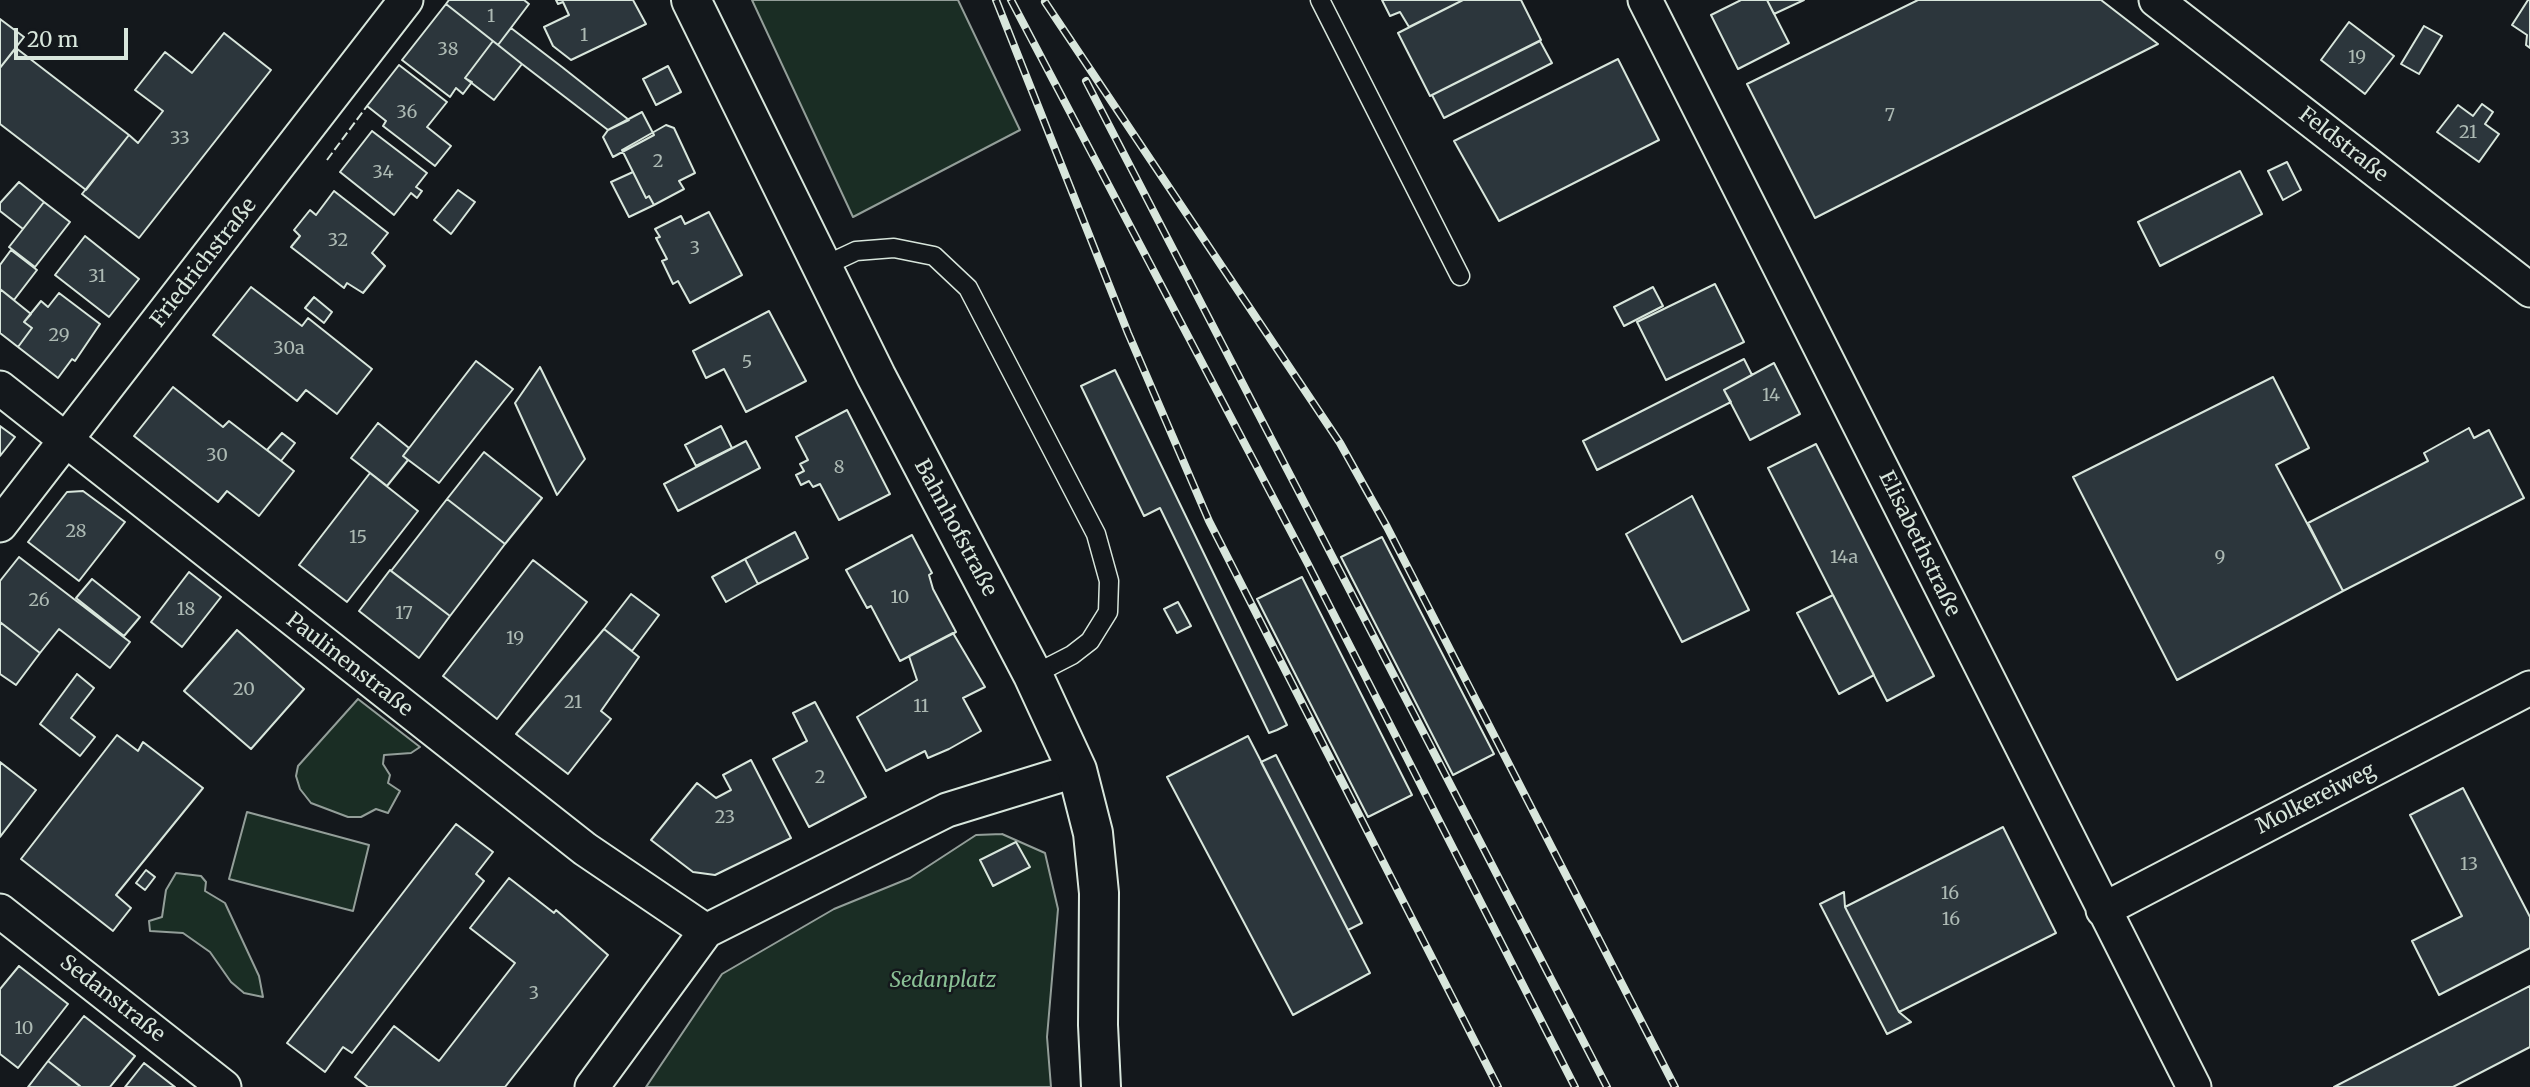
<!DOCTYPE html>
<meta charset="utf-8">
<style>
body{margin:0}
#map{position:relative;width:2530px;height:1087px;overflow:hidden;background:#14181c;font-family:Merriweather,serif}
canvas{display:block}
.scale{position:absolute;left:14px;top:28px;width:114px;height:32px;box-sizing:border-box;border:4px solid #d8e6dc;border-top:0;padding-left:9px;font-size:21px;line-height:24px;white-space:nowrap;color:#d8e6dc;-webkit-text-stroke:5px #14181c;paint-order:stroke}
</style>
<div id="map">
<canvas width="2530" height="1087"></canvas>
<div class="scale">20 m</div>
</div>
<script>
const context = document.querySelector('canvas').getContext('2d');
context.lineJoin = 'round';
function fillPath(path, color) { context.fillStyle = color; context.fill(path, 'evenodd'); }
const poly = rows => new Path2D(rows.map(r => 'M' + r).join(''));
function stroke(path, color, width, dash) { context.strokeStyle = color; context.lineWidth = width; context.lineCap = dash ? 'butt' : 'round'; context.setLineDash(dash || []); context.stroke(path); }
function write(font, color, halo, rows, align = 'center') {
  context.font = font + ' Merriweather,serif'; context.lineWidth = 5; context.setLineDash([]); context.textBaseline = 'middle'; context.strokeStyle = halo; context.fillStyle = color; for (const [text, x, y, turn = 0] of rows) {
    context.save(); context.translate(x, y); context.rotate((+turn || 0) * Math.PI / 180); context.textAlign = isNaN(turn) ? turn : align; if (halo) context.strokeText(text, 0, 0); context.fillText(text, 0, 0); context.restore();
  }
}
const green = poly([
 [752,0,958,0,1020,130,853,217,752,0],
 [358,699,420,747,411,753,384,755,383,764,390,775,388,783,400,791,388,813,376,809,361,817,348,817,311,803,300,789,296,776,298,766,358,699],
 [247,812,369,845,353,911,229,879,247,812],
 [1002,834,1045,853,1058,909,1047,1037,1051,1087,646,1087,722,974,834,909,910,878,976,835,1002,834],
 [176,873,201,876,206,882,205,891,225,903,259,976,263,997,244,993,231,982,210,952,183,933,150,931,149,921,162,917,166,890,176,873]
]);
fillPath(green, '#1a2d24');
stroke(green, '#939e99', 2);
const building = poly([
 [449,0,524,0,529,4,498,45,446,4,449,0],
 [556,0,633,0,646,24,571,60,553,46,544,27,569,15,563,2,558,4,556,0],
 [1382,0,1463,0,1409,27,1400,12,1390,16,1382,0],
 [1463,0,1521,0,1541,40,1430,96,1398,33,1463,0],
 [1741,0,1767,0,1789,43,1738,69,1711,15,1741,0],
 [1767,0,1804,0,1774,14,1767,0],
 [1918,0,2101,0,2158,44,1815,218,1747,84,1918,0],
 [2528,0,2530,0,2530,48,2526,45,2527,35,2512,25,2528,0],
 [446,4,493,41,465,78,472,82,463,94,456,88,450,97,402,60,446,4],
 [0,19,24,37,0,68,0,19],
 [2349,22,2394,56,2365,94,2321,60,2349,22],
 [2424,26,2442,36,2419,74,2401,64,2424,26],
 [511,28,562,67,629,120,608,130,522,64,498,45,511,28],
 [224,33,271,70,139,238,82,194,129,135,138,143,163,111,135,90,165,52,192,73,224,33],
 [493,41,522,64,494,100,465,78,493,41],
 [1540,41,1552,63,1444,118,1432,95,1540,41],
 [16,48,129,135,86,190,0,124,0,68,16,48],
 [1618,59,1659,140,1499,221,1454,141,1618,59],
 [399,65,447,102,427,127,451,146,435,166,383,126,386,121,367,106,399,65],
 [668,66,681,92,656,105,643,79,668,66],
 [2482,104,2493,112,2485,124,2499,134,2479,162,2437,132,2458,105,2473,116,2482,104],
 [642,112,654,135,613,157,603,137,608,130,642,112],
 [666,125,674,128,695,173,679,181,684,189,654,205,649,196,646,198,622,150,666,125],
 [372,131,427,173,416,187,422,191,417,198,411,193,394,215,340,172,372,131],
 [2287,162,2301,190,2283,200,2268,171,2287,162],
 [2240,171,2262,214,2160,266,2138,222,2240,171],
 [633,172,646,198,649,196,654,205,629,217,611,182,633,172],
 [19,182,44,202,23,229,0,211,0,203,19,182],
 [458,190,475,202,451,234,434,220,458,190],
 [334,191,388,233,372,253,385,266,363,293,347,283,344,288,291,247,300,236,294,230,310,210,316,215,334,191],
 [44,202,70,222,35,267,9,247,44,202],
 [709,212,742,275,690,303,678,281,673,284,662,261,667,259,656,238,660,237,655,229,681,216,685,224,709,212],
 [85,236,139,279,109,317,55,275,85,236],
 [11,250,37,270,14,300,0,289,0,265,11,250],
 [1715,284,1744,342,1666,380,1637,322,1715,284],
 [251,287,302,326,308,318,372,369,337,414,306,390,297,401,213,335,251,287],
 [1653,287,1663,306,1624,326,1614,307,1653,287],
 [0,289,31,314,24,322,32,328,18,347,0,333,0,289],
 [59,293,100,324,75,361,72,359,58,378,18,347,32,328,24,322,41,301,48,307,59,293],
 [314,297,332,312,324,323,305,308,314,297],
 [769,311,806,381,746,412,724,369,706,378,693,351,769,311],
 [1744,359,1752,375,1724,390,1731,402,1597,470,1583,441,1744,359],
 [476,361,513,389,439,483,403,456,476,361],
 [1774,363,1800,414,1750,440,1724,390,1774,363],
 [540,367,585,459,557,495,515,403,540,367],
 [1115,370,1287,725,1277,730,1269,733,1160,508,1144,516,1081,386,1115,370],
 [2273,377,2309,448,2276,465,2343,591,2177,680,2073,477,2273,377],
 [173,387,223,427,229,421,294,471,259,516,227,491,218,502,134,436,173,387],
 [847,410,890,494,839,520,820,484,813,487,809,481,801,485,796,475,804,471,800,464,808,460,796,437,847,410],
 [378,423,409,448,403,456,408,460,387,486,351,458,378,423],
 [0,426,15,437,0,456,0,426],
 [721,426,732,448,696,466,685,445,721,426],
 [2469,428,2474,438,2489,430,2524,498,2343,591,2308,523,2428,461,2424,453,2469,428],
 [282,433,295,443,281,461,267,450,282,433],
 [746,441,760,468,678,511,664,484,746,441],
 [1816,444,1934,676,1887,701,1768,468,1816,444],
 [484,452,542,498,505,544,447,499,484,452],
 [370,473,418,511,347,602,299,565,370,473],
 [83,491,125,522,79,581,28,542,67,492,83,491],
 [1692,496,1749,610,1682,642,1626,534,1692,496],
 [447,499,505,544,450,616,391,571,447,499],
 [795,532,808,558,758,584,745,559,795,532],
 [912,535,932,573,929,575,933,589,956,632,900,661,871,606,867,608,846,570,912,535],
 [1382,537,1494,754,1453,775,1341,557,1382,537],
 [19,557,130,642,110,668,59,629,40,653,0,622,0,581,19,557],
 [745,559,758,584,726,602,712,577,745,559],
 [533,560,587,602,497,719,443,676,533,560],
 [390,570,450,616,419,658,359,611,390,570],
 [189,572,221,597,182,647,151,622,189,572],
 [1302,577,1412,795,1368,817,1257,599,1302,577],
 [92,579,140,617,124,636,76,598,92,579],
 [631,594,659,615,632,651,604,629,631,594],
 [1833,595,1874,675,1839,694,1797,613,1833,595],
 [1178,602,1191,626,1177,633,1164,609,1178,602],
 [0,622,40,653,16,685,0,674,0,622],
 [604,629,639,657,601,711,611,719,568,774,516,734,604,629],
 [237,630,304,689,251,749,184,691,237,630],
 [953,633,985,687,963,698,981,731,949,749,928,758,925,751,886,771,857,717,917,680,909,656,953,633],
 [77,674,94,688,71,718,95,737,80,756,40,724,77,674],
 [815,702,866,797,809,827,773,759,807,741,793,713,815,702],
 [117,735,138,751,143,742,203,788,116,895,131,908,113,931,21,859,117,735],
 [1248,736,1370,973,1293,1015,1167,777,1248,736],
 [1276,755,1362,923,1348,930,1261,762,1276,755],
 [751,760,791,838,715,875,693,872,651,840,697,783,716,798,731,790,723,775,751,760],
 [0,762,36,790,0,837,0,762],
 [2463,788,2530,917,2530,948,2439,995,2412,941,2462,916,2410,815,2463,788],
 [456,824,493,852,476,874,484,881,352,1053,343,1047,325,1072,287,1043,456,824],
 [2003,827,2056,933,1899,1012,1845,907,2003,827],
 [1016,842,1030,867,993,886,980,860,1016,842],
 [146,870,155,877,145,890,136,883,146,870],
 [509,878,554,913,556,910,608,955,505,1087,368,1087,355,1077,394,1026,439,1061,515,963,470,928,509,878],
 [1844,892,1845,907,1899,1012,1911,1022,1887,1034,1820,904,1844,892],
 [19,966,68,1004,18,1068,0,1054,0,989,19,966],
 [2530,986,2530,1047,2453,1087,2334,1087,2530,986],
 [84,1016,135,1056,110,1087,81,1087,48,1061,84,1016],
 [48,1061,80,1086,80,1087,28,1087,48,1061],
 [144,1063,175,1087,125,1087,144,1063]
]);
fillPath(building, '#2c363c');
stroke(building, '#d8e6dc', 2);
const service = poly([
 [1320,0,1460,276],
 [824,266,856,251,894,248,934,256,968,288,1096,534,1109,581,1108,612,1090,641,1072,655,1033,675]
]);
const minor = poly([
 [1645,0,2194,1087],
 [2156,0,2530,290],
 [0,388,585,849,706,931],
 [0,525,406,0],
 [2103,910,2530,688],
 [0,911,224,1087],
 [592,1087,706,931,947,810,1077,770]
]);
const secondary = poly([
 [691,0,876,376,1033,675,1077,770,1093,833,1099,893,1098,1025,1101,1087]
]);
stroke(service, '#d8e6dc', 21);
stroke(minor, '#d8e6dc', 37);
stroke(secondary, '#d8e6dc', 42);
stroke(service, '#14181c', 18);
stroke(minor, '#14181c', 33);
stroke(secondary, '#14181c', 38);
const rail = poly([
 [996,0,1128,333,1209,521,1498,1087],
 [1011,0,1308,564,1575,1087],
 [1045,2,1340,443,1387,527,1675,1087],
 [1086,81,1607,1087]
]);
stroke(rail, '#d8e6dc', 8);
stroke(rail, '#14181c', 5, [16]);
stroke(poly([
 [327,160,367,106]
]), '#d8e6dc', 2, [9, 3.5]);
write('18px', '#adbab4', null, [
 ["1",491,17],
 ["1",584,36],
 ["38",448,50],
 ["19",2357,58],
 ["36",407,113],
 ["7",1890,116],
 ["21",2468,133],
 ["33",180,139],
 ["2",658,162],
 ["34",383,173],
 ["32",338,241],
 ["3",695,249],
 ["31",97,277],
 ["29",59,336],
 ["30a",289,349],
 ["5",747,363],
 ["14",1771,396],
 ["30",217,456],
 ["8",839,468],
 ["28",76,532],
 ["15",358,538],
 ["14a",1844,558],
 ["9",2220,558],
 ["10",900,598],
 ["26",39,601],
 ["18",186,610],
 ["17",404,614],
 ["19",515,639],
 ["20",244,690],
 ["21",573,703],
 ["11",921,707],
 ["2",820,778],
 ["23",725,818],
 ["13",2469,865],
 ["16",1950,894],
 ["16",1951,920],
 ["3",534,994],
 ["10",24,1029]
]);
write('21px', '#d8e6dc', '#14181c', [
 ["Feldstraße",2343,145,38],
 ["Friedrichstraße",204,263,-52],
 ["Bahnhofstraße",955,528,62],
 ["Elisabethstraße",1919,544,64],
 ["Paulinenstraße",349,665,38],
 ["Molkereiweg",2316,799,-27],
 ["Sedanstraße",112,999,38]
]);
write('italic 21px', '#8ac095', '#14181c', [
 ["Sedanplatz",943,981]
]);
</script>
